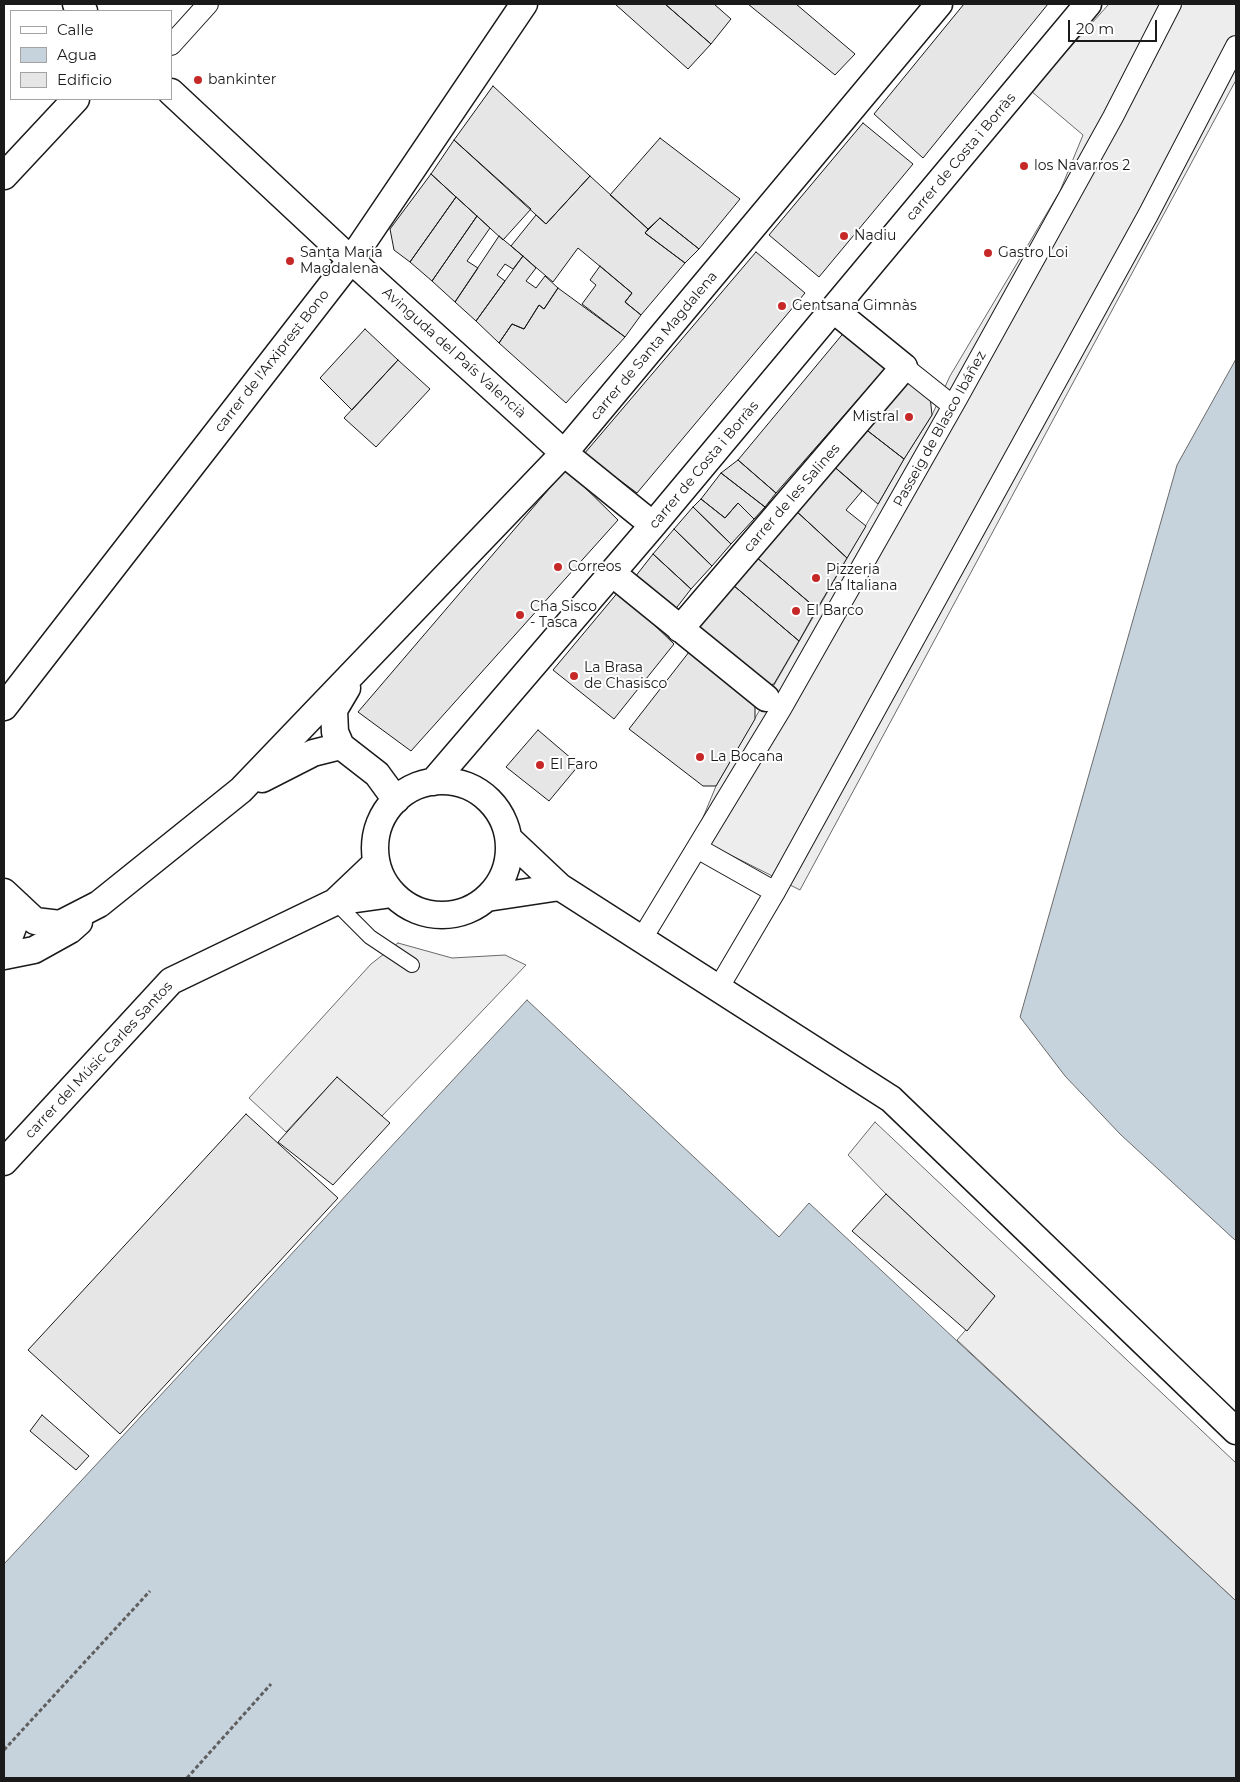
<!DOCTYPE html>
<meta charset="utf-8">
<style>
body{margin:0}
#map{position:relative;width:1240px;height:1782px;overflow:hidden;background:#fff;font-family:Montserrat,sans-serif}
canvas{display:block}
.frame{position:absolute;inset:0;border:5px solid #1a1a1a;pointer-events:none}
.legend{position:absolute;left:10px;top:10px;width:162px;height:90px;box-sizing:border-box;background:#fff;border:1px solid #a3a3a3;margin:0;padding:6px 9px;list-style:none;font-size:15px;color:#1a1a1a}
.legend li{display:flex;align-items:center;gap:10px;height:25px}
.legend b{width:25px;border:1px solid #a3a3a3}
.scale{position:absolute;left:1068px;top:20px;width:89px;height:22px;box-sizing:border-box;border:2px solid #1a1a1a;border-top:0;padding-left:6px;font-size:15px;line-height:18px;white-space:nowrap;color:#1a1a1a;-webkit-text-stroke:4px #fff;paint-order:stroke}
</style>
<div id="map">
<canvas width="1240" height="1782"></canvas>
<div class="frame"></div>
<ul class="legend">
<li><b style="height:6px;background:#fff"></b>Calle</li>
<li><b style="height:14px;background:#c6d2dc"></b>Agua</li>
<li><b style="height:14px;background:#e6e6e6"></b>Edificio</li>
</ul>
<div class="scale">20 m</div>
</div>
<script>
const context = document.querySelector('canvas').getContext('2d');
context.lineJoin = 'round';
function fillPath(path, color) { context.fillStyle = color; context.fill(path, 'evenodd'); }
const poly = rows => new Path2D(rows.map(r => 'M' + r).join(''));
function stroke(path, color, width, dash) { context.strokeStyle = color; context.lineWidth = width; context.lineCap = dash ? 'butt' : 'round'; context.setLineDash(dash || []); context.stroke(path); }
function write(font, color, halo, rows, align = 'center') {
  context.font = font + ' Montserrat,sans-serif'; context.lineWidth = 4; context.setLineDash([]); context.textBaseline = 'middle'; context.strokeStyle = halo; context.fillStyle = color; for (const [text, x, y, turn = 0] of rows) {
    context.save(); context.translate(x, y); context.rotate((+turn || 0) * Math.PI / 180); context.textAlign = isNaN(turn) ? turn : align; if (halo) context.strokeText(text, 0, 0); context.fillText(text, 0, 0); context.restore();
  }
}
const parking = poly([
 [1109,4,1236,4,1236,80,800,890,695,837,716,786,904,459,932,415,950,376,1060,191,1083,135,1031,91,1109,4],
 [398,943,452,958,505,955,526,965,382,1116,337,1077,286,1132,249,1098,371,964,398,943],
 [875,1122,1236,1463,1236,1601,957,1340,995,1296,886,1194,848,1155,875,1122]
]);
fillPath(parking, '#ededed');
stroke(parking, '#6a6a6a', 1);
const water = poly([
 [1236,359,1236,1241,1120,1134,1065,1076,1020,1017,1177,465,1236,359],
 [527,1000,779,1237,809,1203,1236,1601,1236,1778,4,1778,4,1564,527,1000]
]);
fillPath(water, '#c6d2dc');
stroke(water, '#6a6a6a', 1);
const building = poly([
 [615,4,665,4,711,44,688,69,615,4],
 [665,4,714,4,731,19,711,44,665,4],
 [748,4,796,4,855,54,835,75,748,4],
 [964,4,1048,4,923,158,874,114,964,4],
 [493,86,590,176,546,224,454,140,493,86],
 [863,123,913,164,819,277,769,235,863,123],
 [660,138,740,199,699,249,660,218,648,229,610,195,660,138],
 [454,140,531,209,503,240,431,174,454,140],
 [431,174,456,197,410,262,394,250,390,229,431,174],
 [590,176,648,229,645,233,685,263,641,315,625,302,632,293,578,248,553,282,511,246,536,215,546,224,590,176],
 [456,197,477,216,432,281,410,262,456,197],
 [477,216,490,228,467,261,478,268,455,302,432,281,477,216],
 [660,218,699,249,685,263,645,233,660,218],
 [499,236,523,256,513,269,505,264,497,275,505,281,476,321,455,302,499,236],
 [756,252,805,293,637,493,584,454,756,252],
 [523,256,536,268,526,281,536,288,545,276,558,288,544,309,539,305,524,329,512,324,499,343,476,321,523,256],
 [600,266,632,293,625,302,641,315,625,337,582,304,596,285,590,280,600,266],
 [558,288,625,337,566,403,499,343,512,324,524,329,539,305,544,309,558,288],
 [365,329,398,360,352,410,320,378,365,329],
 [846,330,888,365,776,493,738,460,846,330],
 [398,360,430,389,376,447,344,418,398,360],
 [909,378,930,396,932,415,904,459,864,428,909,378],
 [864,428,904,459,878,504,831,464,864,428],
 [738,460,776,493,765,507,721,473,738,460],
 [831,464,862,491,846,510,866,526,847,558,794,509,831,464],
 [566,469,618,520,411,751,358,712,566,469],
 [721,473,765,507,754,519,738,503,725,518,701,499,721,473],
 [701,499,725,518,738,503,754,519,731,544,693,507,701,499],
 [693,507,731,544,712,566,674,529,693,507],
 [794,509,847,558,817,609,755,556,794,509],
 [674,529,712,566,691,589,653,554,674,529],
 [653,554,691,589,674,611,635,577,653,554],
 [755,556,817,609,799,641,733,585,755,556],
 [733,585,799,641,774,684,766,686,696,627,733,585],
 [619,591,674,644,614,719,553,670,619,591],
 [689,652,755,704,755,719,716,786,703,786,629,729,689,652],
 [538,730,579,765,549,801,506,767,538,730],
 [337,1077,390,1123,333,1185,278,1142,337,1077],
 [246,1114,338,1198,120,1434,28,1350,246,1114],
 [886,1194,995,1296,967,1331,852,1231,886,1194],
 [42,1415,89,1456,76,1470,30,1431,42,1415]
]);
fillPath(building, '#e6e6e6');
stroke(building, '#1a1a1a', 1);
const service = poly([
 [335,902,370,937,412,965]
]);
const pedestrian = poly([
 [171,45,208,4],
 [904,367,953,406],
 [697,848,775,892],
 [641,940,781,709,958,397,1113,117,1171,4],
 [719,987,775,892,1148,215,1236,46]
]);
const minor = poly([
 [76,4,84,11],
 [171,92,351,260,564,453,653,525],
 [4,176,76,99],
 [612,573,766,698],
 [680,629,904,367,834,310],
 [347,688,334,710,335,732,341,746,377,774,396,800],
 [4,707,351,260,524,4],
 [262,779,313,753,341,746],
 '375 848a67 67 0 1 1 134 0a67 67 0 1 1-134 0Z',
 [433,782,653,525,1088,4],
 [509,839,560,887,891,1099,1236,1431],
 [4,892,35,921,60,924,99,904,241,790,564,453,939,4],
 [487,898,560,887],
 [335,902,392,894],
 [4,945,7,943,15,922,18,905],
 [4,956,34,950,70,930,79,922],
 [4,1162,171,981,335,902,376,863]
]);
stroke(service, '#1a1a1a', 16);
stroke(pedestrian, '#1a1a1a', 22);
stroke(minor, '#1a1a1a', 29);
stroke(poly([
 [4,1750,150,1591],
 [187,1778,271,1684]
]), '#5f5f5f', 3, [4, 2.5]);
stroke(service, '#fff', 14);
stroke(pedestrian, '#fff', 20);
stroke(minor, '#fff', 26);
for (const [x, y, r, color] of [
 [198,80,5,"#c62828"],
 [1024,166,5,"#c62828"],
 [844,236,5,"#c62828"],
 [988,253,5,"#c62828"],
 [290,261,5,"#c62828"],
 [782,306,5,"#c62828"],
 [909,417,5,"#c62828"],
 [558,567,5,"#c62828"],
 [816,578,5,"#c62828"],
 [796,611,5,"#c62828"],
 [520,615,5,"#c62828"],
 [574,676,5,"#c62828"],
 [700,757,5,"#c62828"],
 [540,765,5,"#c62828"]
]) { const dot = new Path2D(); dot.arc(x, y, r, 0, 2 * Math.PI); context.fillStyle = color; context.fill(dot); stroke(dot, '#fff', 2); }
write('14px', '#1a1a1a', '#fff', [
 ["bankinter",208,80],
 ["los Navarros 2",1034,166],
 ["Nadiu",854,236],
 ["Santa Maria",300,253],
 ["Magdalena",300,269],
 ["Gastro Loi",998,253],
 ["Gentsana Gimnàs",792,306],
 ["Mistral",899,417,"right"],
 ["Correos",568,567],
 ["Pizzeria",826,570],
 ["La Italiana",826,586],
 ["Cha Sisco",530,607],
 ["- Tasca",530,623],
 ["El Barco",806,611],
 ["La Brasa",584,668],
 ["de Chasisco",584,684],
 ["La Bocana",710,757],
 ["El Faro",550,765]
], 'left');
write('14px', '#1a1a1a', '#fff', [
 ["carrer de Costa i Borràs",961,157,-50],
 ["carrer de Santa Magdalena",654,346,-50],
 ["Avinguda del País Valencià",454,353,42],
 ["carrer de l'Arxiprest Bono",272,361,-52],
 ["Passeig de Blasco Ibáñez",940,429,-61],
 ["carrer de Costa i Borràs",704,465,-50],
 ["carrer de les Salines",792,498,-49],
 ["carrer del Músic Carles Santos",99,1060,-47]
]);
</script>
